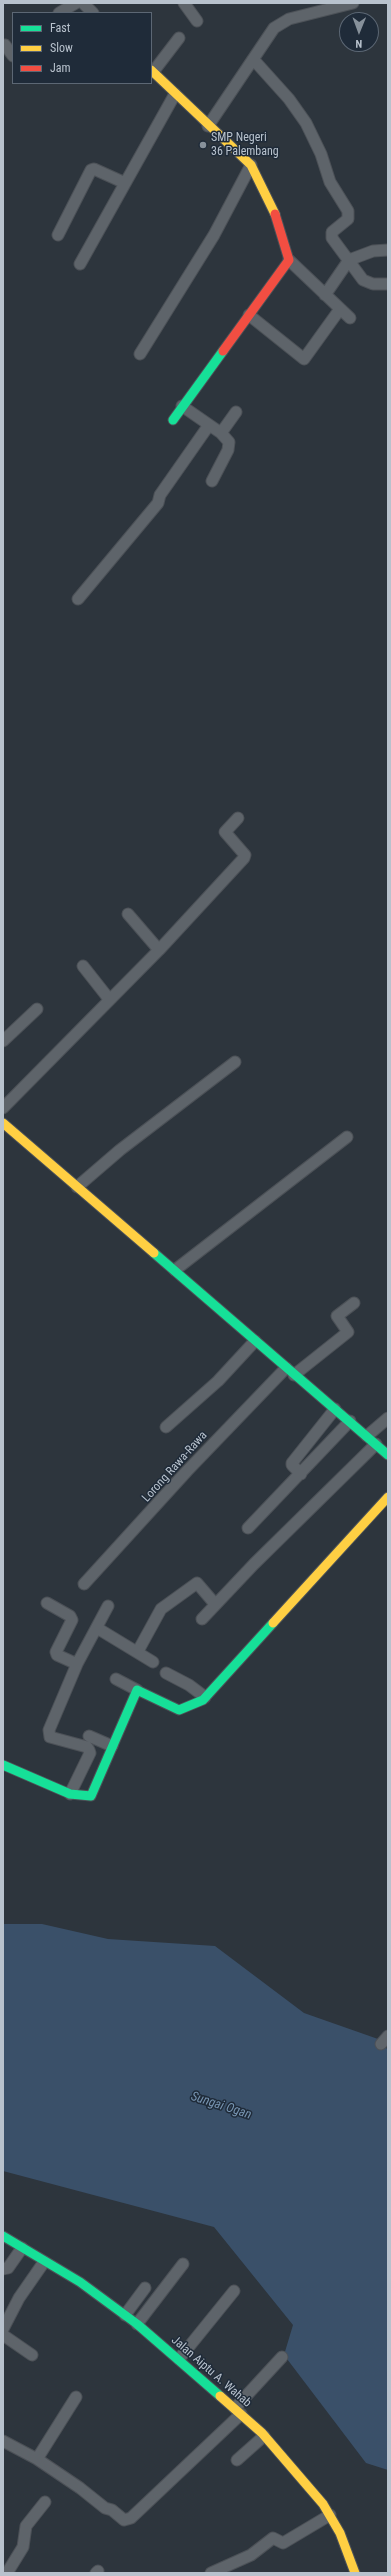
<!DOCTYPE html>
<style>
body{margin:0}
#map{position:relative;width:391px;height:2576px;overflow:hidden;background:#2d353d;font-family:"Roboto Condensed",sans-serif}
canvas{display:block}
.frame{position:absolute;inset:0;border:4px solid #b8c2cd;pointer-events:none}
.legend{position:absolute;left:12px;top:12px;width:140px;height:72px;box-sizing:border-box;background:#1f2b39;border:1px solid #5c6774;margin:0;padding:5px 7px;list-style:none;font-size:12px;color:#b8c2cd}
.legend li{display:flex;align-items:center;gap:8px;height:20px}
.legend b{width:20px;border:1px solid #5c6774}
.north{position:absolute;left:339px;top:12px;width:40px;height:40px;box-sizing:border-box;background:#1f2b39;border:1px solid #5c6774;border-radius:50%;rotate:181deg;font-size:11px;font-weight:700;line-height:16px;text-align:center;color:#b8c2cd}
.north::after{content:'';display:block;margin:auto;width:14px;height:18px;background:#87919b;clip-path:polygon(50% 0,100% 100%,50% 72%,0 100%)}
</style>
<div id="map">
<canvas width="391" height="2576"></canvas>
<div class="frame"></div>
<ul class="legend">
<li><b style="height:5px;background:#16e098"></b>Fast</li>
<li><b style="height:5px;background:#ffcf43"></b>Slow</li>
<li><b style="height:5px;background:#f24e42"></b>Jam</li>
</ul>
<div class="north">N</div>
</div>
<script>
const context = document.querySelector('canvas').getContext('2d');
context.lineJoin = 'round';
function fillPath(path, color) { context.fillStyle = color; context.fill(path, 'evenodd'); }
const poly = rows => new Path2D(rows.map(r => 'M' + r).join(''));
function stroke(path, color, width, dash) { context.strokeStyle = color; context.lineWidth = width; context.lineCap = dash ? 'butt' : 'round'; context.setLineDash(dash || []); context.stroke(path); }
function write(font, color, halo, rows, align = 'center') {
  context.font = font + ' "Roboto Condensed",sans-serif'; context.lineWidth = 3; context.setLineDash([]); context.textBaseline = 'middle'; context.strokeStyle = halo; context.fillStyle = color; for (const [text, x, y, turn = 0] of rows) {
    context.save(); context.translate(x, y); context.rotate((+turn || 0) * Math.PI / 180); context.textAlign = isNaN(turn) ? turn : align; if (halo) context.strokeText(text, 0, 0); context.fillText(text, 0, 0); context.restore();
  }
}
fillPath(poly([
 [3,1924,42,1924,108,1939,215,1946,304,2013,378,2039,388,2050,388,2470,366,2463,284,2355,293,2325,214,2227,3,2171]
]), '#3a5069');
const street = poly([
 [83,3,93,13],
 [184,3,197,21],
 [59,13,76,3],
 [5,45,13,56],
 [253,59,289,99,306,123,321,154,330,182,348,211,348,219,332,232,332,238,363,280,373,284,388,284],
 [153,72,179,38],
 [208,126,274,28,289,19,353,3],
 [58,235,91,170,94,169,125,183],
 [289,260,350,318],
 [80,264,175,94],
 [325,295,349,260,373,251,388,250],
 [249,315,304,359,340,309],
 [140,354,214,235,251,165],
 [182,406,221,433,229,442,228,450,212,481],
 [221,433,236,412],
 [78,599,158,503,160,495,209,425],
 [159,950,244,858,245,855,225,832,238,818],
 [83,966,109,999],
 [3,1041,37,1009],
 [3,1108,159,950,128,914],
 [77,1187,120,1150,235,1062],
 [175,1270,347,1137],
 [294,1375,348,1332,337,1316,354,1303],
 [166,1427,218,1381,255,1341],
 [367,1436,388,1418],
 [301,1474,292,1465,292,1463,335,1409],
 [248,1528,350,1421],
 [84,1584,187,1471,286,1368],
 [47,1603,70,1616,72,1620,56,1652,57,1655,77,1664],
 [202,1619,254,1564,376,1444],
 [97,1628,153,1662],
 [138,1651,161,1609,197,1583,215,1604],
 [166,1673,189,1685,205,1697],
 [116,1679,137,1690],
 [89,1736,112,1746],
 [70,1794,90,1753,89,1750,87,1747,50,1737,49,1730,77,1664,108,1606],
 [381,2044,388,2036],
 [3,2269,8,2268,22,2248],
 [125,2315,145,2288],
 [137,2324,183,2264],
 [3,2329,19,2298,44,2262],
 [3,2335,32,2355],
 [179,2359,234,2291],
 [76,2397,37,2459,80,2488,105,2508,112,2510,124,2520,131,2518,241,2414],
 [235,2408,282,2357],
 [3,2441,37,2459],
 [237,2460,264,2436],
 [7,2573,23,2547,26,2526,45,2502],
 [96,2573,98,2571],
 [211,2573,251,2555,273,2538,283,2543,330,2515]
]);
const fast = poly([
 [173,420,223,351],
 [154,1253,388,1455],
 [3,1765,70,1794,91,1796,137,1690,179,1710,203,1700,273,1623],
 [3,2236,80,2282,137,2324,220,2396]
]);
const slow = poly([
 [151,70,251,165,275,214],
 [3,1123,154,1253],
 [273,1623,388,1497],
 [220,2396,262,2433,323,2504,340,2533,355,2573]
]);
const jam = poly([
 [223,351,289,260,275,214]
]);
stroke(street, '#4c5157', 13);
stroke(fast, '#4c5157', 11);
stroke(slow, '#4c5157', 11);
stroke(jam, '#4c5157', 11);
stroke(street, '#5e646a', 11);
stroke(fast, '#16e098', 9);
stroke(slow, '#ffcf43', 9);
stroke(jam, '#f24e42', 9);
for (const [x, y, r, color] of [
 [203,145,4,"#87919b"]
]) { const dot = new Path2D(); dot.arc(x, y, r, 0, 2 * Math.PI); context.fillStyle = color; context.fill(dot); stroke(dot, '#1f2b39', 1.5); }
write('12px', '#b8c2cd', '#1f2b39', [
 ["SMP Negeri",211,138],
 ["36 Palembang",211,152]
], 'left');
write('12px', '#b8c2cd', '#1f2b39', [
 ["Lorong Rawa-Rawa",175,1467,-48],
 ["Jalan Aiptu A. Wahab",211,2372,41]
]);
write('italic 13px', '#7794b1', '#1f2b39', [
 ["Sungai Ogan",221,2106,18]
]);
</script>
